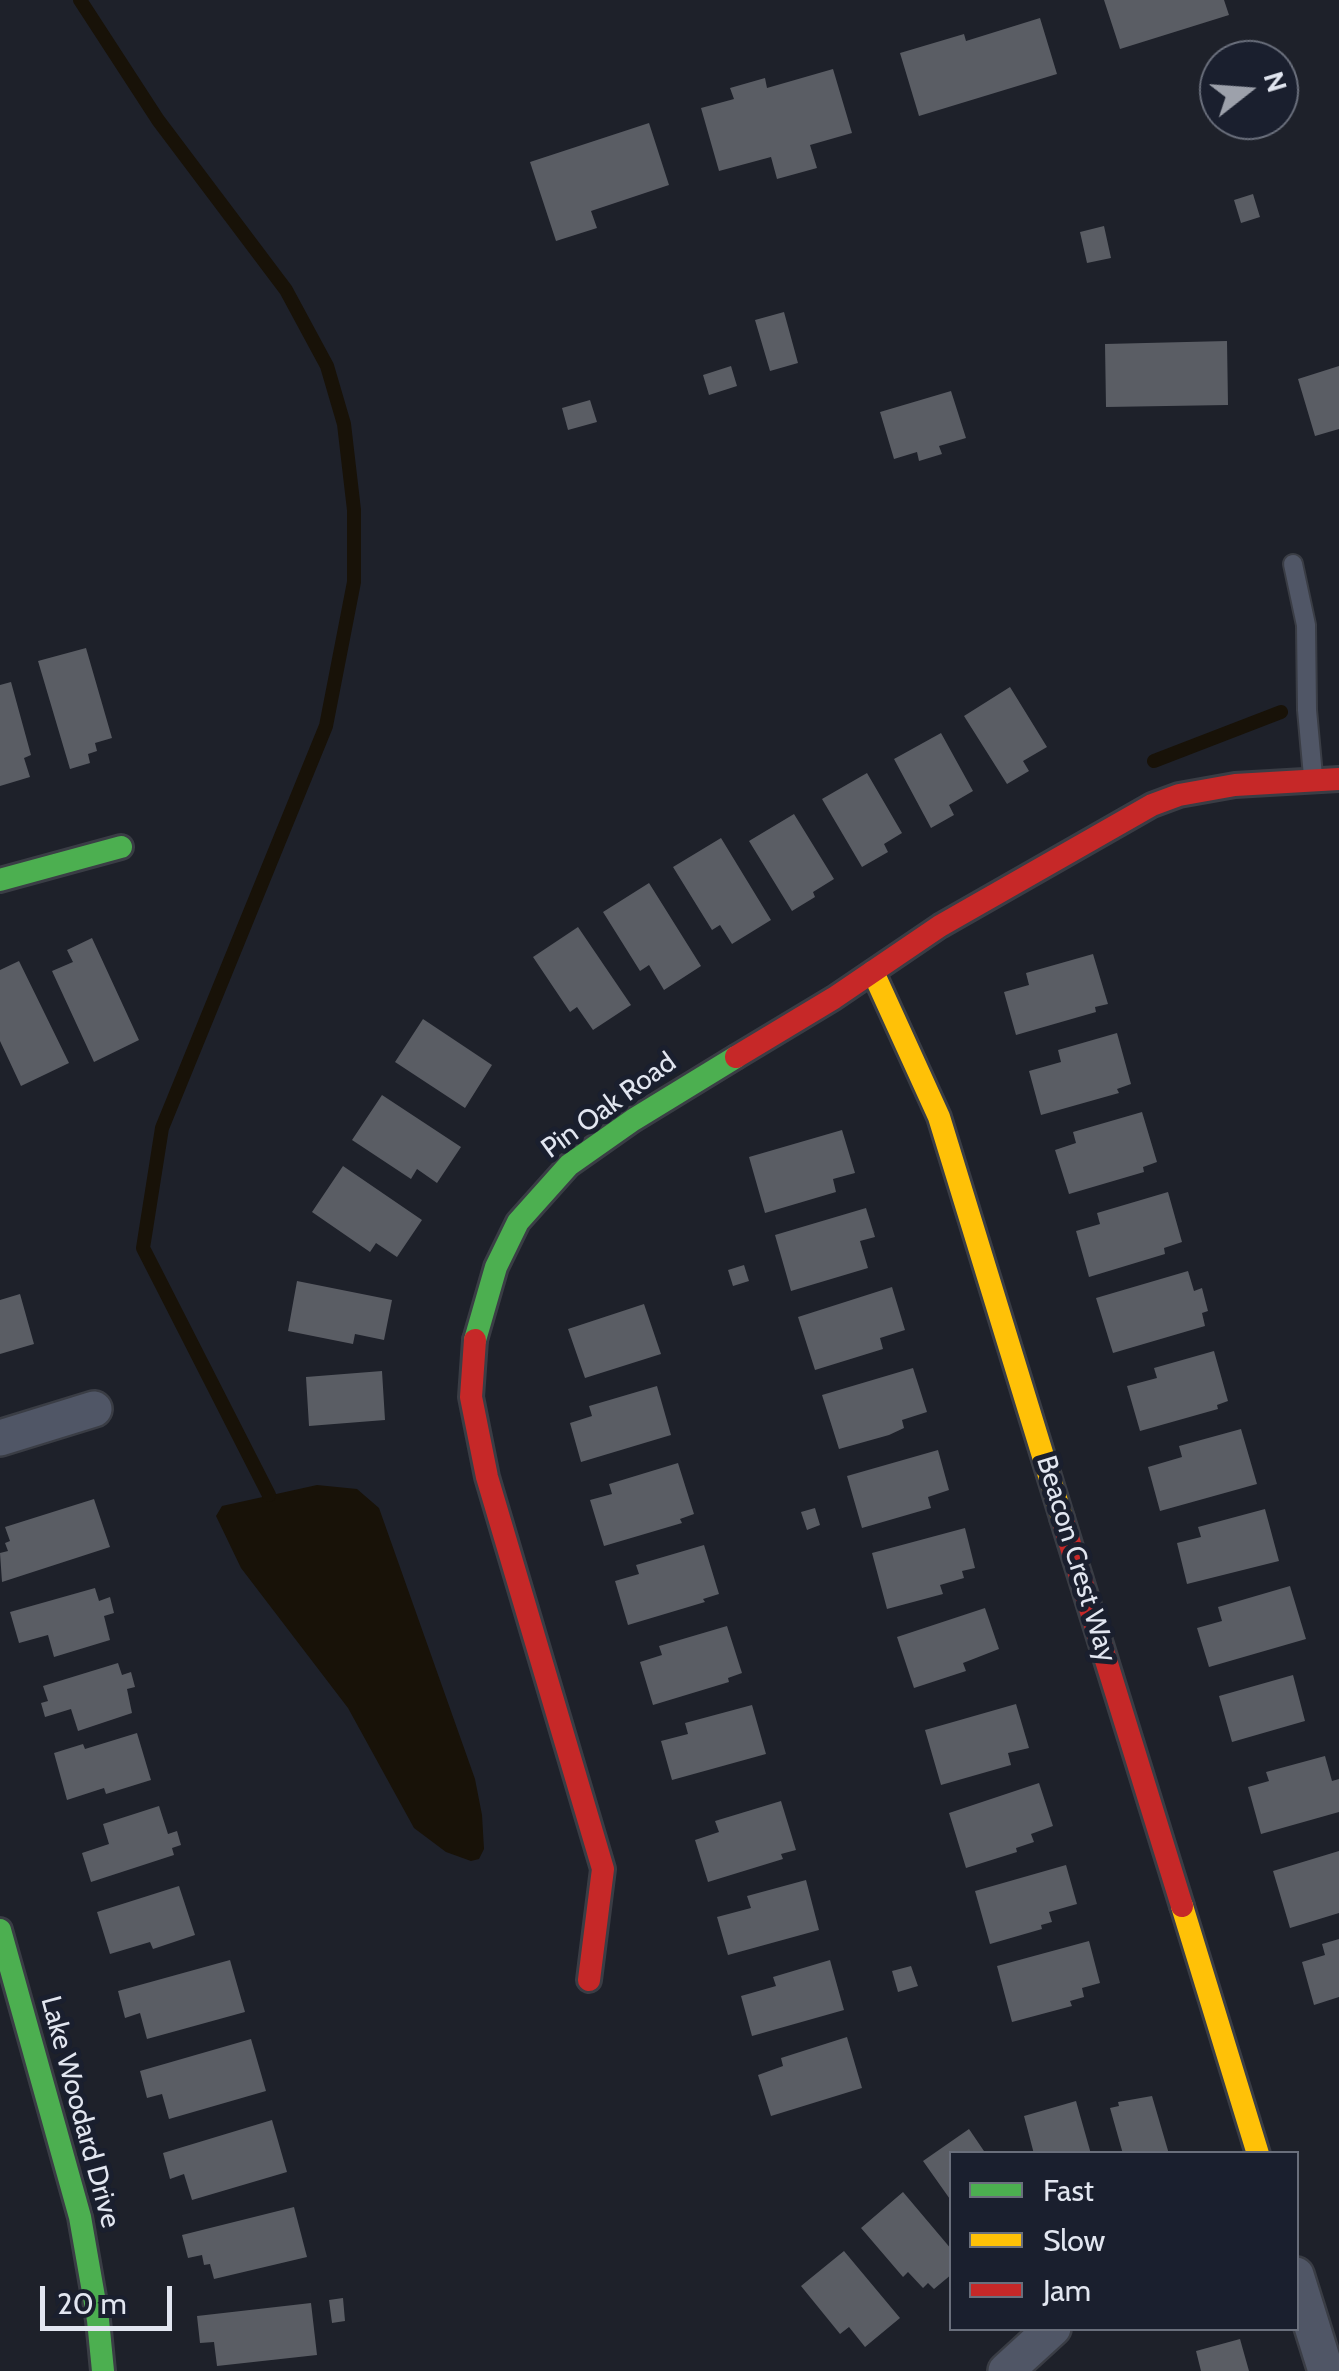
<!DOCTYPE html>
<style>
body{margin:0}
#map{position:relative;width:1339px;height:2371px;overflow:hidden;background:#1e212a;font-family:Cabin,sans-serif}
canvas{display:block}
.legend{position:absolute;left:949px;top:2151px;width:350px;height:180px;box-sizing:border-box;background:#1a1f2e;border:2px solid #6a6f7c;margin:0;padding:12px 18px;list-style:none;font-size:30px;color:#e2e6f0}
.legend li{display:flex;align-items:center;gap:20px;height:50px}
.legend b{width:50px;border:2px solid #6a6f7c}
.north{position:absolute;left:1199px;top:40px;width:100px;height:100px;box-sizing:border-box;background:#1a1f2e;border:2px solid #6a6f7c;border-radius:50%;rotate:73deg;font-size:28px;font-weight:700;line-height:40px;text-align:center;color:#e2e6f0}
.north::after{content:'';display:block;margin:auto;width:35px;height:45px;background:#9da1ab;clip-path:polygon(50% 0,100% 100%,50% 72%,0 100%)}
.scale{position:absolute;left:40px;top:2286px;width:132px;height:45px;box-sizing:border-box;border:5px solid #e2e6f0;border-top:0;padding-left:12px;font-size:30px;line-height:35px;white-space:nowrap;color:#e2e6f0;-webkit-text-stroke:8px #1a1f2e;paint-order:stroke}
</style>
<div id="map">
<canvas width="1339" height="2371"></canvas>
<ul class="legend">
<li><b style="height:12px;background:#4caf50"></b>Fast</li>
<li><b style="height:12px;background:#ffc107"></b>Slow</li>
<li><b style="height:12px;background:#c62828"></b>Jam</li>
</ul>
<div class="north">N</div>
<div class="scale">20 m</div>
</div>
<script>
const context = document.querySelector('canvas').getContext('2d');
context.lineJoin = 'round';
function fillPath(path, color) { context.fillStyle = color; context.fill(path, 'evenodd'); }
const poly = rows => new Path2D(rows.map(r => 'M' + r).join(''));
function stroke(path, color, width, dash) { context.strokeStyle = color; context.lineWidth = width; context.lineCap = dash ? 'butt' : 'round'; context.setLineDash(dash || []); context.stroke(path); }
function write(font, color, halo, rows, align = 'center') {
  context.font = font + ' Cabin,sans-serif'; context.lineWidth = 10; context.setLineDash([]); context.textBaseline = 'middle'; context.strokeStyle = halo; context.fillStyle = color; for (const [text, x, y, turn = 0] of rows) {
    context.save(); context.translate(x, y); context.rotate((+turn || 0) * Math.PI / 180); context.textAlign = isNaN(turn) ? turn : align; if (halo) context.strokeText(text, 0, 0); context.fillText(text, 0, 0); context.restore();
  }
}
fillPath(poly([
 [317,1485,357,1489,379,1508,475,1779,482,1815,484,1849,479,1859,471,1861,446,1852,414,1828,348,1708,241,1568,216,1516,222,1506]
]), '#181208');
stroke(poly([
 [80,0,158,120,286,290,327,366,344,424,354,510,354,582,326,726,162,1128,143,1248,269,1495],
 [1154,761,1281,712]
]), '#181208', 14);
fillPath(poly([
 [1104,0,1224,0,1229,15,1120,49],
 [1040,18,1057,74,919,116,900,53,964,34,966,41],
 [833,69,852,133,810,145,817,168,777,179,771,157,719,171,701,108,734,99,730,88,765,78,767,88],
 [649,123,669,185,591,211,597,228,556,241,530,162],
 [1253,194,1260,217,1241,223,1234,200],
 [1104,226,1111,258,1087,263,1080,232],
 [784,312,798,363,770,371,755,320],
 [1227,341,1228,405,1106,407,1105,344],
 [731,366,737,386,709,395,703,375],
 [1339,366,1339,429,1315,436,1298,379],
 [951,391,966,438,939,446,942,454,919,461,917,452,894,459,880,412],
 [590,400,597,422,568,430,562,408],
 [86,648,112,738,95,743,97,751,88,754,90,763,70,769,38,661],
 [11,682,31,755,24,758,30,777,0,786,0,685],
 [1010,687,1047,747,1023,761,1029,771,1007,784,964,716],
 [941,733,973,791,949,805,954,815,931,828,894,759],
 [867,773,902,833,884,844,888,852,862,867,822,799],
 [794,814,834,879,813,892,815,897,792,911,749,841],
 [721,838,771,920,732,944,720,925,712,930,673,867],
 [649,883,701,966,664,990,649,965,640,971,603,912],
 [578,927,631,1005,593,1030,577,1007,570,1012,533,957],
 [92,938,139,1040,94,1062,52,971,73,962,67,950],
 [1093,954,1108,1004,1095,1007,1096,1012,1016,1035,1004,992,1029,985,1026,973],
 [19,961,69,1063,21,1086,0,1041,0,970],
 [423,1019,492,1065,465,1108,395,1062],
 [1117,1033,1131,1084,1117,1089,1119,1093,1041,1115,1029,1071,1061,1062,1058,1050],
 [382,1095,461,1147,437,1183,417,1169,411,1179,352,1140],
 [1142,1112,1157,1162,1143,1167,1144,1172,1069,1194,1055,1150,1076,1143,1073,1132],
 [842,1130,855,1173,833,1179,836,1192,765,1213,749,1157],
 [343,1166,422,1220,397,1257,376,1243,370,1252,312,1212],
 [1168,1192,1182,1242,1164,1248,1165,1254,1089,1277,1076,1231,1100,1224,1097,1213],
 [866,1208,875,1237,860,1241,868,1268,791,1291,775,1235],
 [744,1265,749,1281,733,1286,728,1270],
 [1188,1271,1194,1291,1202,1288,1208,1311,1202,1313,1205,1326,1113,1353,1096,1298],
 [297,1281,392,1300,384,1340,355,1334,353,1344,288,1331],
 [892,1287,905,1330,880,1338,883,1349,815,1370,798,1317],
 [20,1294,34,1344,0,1354,0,1300],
 [644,1304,661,1354,585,1378,568,1329],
 [1214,1351,1228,1401,1217,1405,1218,1409,1140,1431,1127,1386,1157,1378,1154,1368],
 [913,1368,927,1412,902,1420,904,1428,889,1435,839,1449,822,1395],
 [382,1371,385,1420,309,1426,306,1377],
 [657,1386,671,1435,581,1462,570,1423,592,1416,589,1406],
 [1241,1429,1257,1484,1160,1511,1148,1467,1182,1457,1179,1446],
 [938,1450,949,1490,928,1497,931,1508,862,1528,847,1476],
 [678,1463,694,1514,680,1519,682,1523,604,1546,590,1500,612,1494,609,1484],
 [94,1499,110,1547,2,1582,0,1553,8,1551,5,1543,10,1541,5,1527],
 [815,1508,820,1525,807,1530,801,1512],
 [1265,1509,1279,1561,1187,1584,1177,1543,1201,1537,1198,1527],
 [965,1528,975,1568,962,1571,964,1578,940,1585,943,1594,887,1609,872,1553],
 [704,1545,719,1594,703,1599,705,1602,628,1625,615,1581,639,1574,636,1565],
 [1290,1586,1306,1639,1209,1667,1197,1628,1222,1621,1218,1607],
 [95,1588,99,1601,110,1597,114,1613,104,1616,110,1640,54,1657,48,1635,19,1643,10,1612],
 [985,1608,999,1649,963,1663,966,1671,914,1688,897,1637],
 [727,1626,742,1673,728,1678,729,1682,653,1705,640,1662,662,1655,659,1646],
 [118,1663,122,1675,131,1672,135,1687,127,1689,132,1713,78,1731,71,1709,45,1717,41,1703,48,1701,43,1686],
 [1293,1675,1305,1721,1232,1742,1219,1696],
 [1016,1704,1029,1748,1008,1753,1011,1765,941,1785,925,1730],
 [752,1705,766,1754,672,1780,661,1741,688,1734,685,1723],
 [137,1733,151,1780,106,1794,104,1788,67,1800,54,1753,83,1744,85,1749],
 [1325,1756,1332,1781,1339,1779,1339,1812,1261,1834,1248,1787,1269,1781,1266,1772],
 [1039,1783,1053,1826,1031,1834,1034,1842,1016,1848,1017,1852,966,1868,949,1813],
 [781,1801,796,1850,781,1854,783,1859,708,1882,695,1840,719,1832,715,1821],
 [159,1806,168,1834,177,1831,181,1845,172,1848,174,1855,91,1882,82,1853,109,1844,103,1824],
 [1339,1851,1339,1913,1290,1928,1273,1871],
 [1066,1865,1077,1904,1049,1912,1052,1922,1041,1925,1042,1929,990,1944,975,1891],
 [806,1880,819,1930,728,1955,717,1917,751,1908,747,1896],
 [179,1886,195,1935,153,1949,150,1942,110,1954,97,1912],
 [1339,1939,1339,1997,1314,2005,1302,1962,1325,1955,1322,1944],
 [1089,1941,1100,1983,1082,1988,1084,1997,1070,2001,1072,2006,1012,2022,997,1966],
 [230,1960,245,2012,147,2039,140,2013,125,2018,118,1991],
 [830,1960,844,2010,752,2036,741,1996,776,1986,773,1977],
 [911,1966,918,1986,898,1992,892,1971],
 [847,2037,862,2088,771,2116,758,2075,783,2066,781,2058],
 [251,2039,266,2091,169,2119,162,2094,147,2098,140,2071],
 [1152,2096,1169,2154,1123,2154,1110,2108,1119,2106,1118,2102],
 [1076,2101,1091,2154,1034,2154,1024,2116],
 [272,2120,287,2172,192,2200,184,2174,170,2179,163,2153],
 [969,2129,986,2154,952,2154,952,2202,923,2161],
 [903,2192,952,2250,952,2274,934,2289,928,2283,923,2288,908,2272,903,2277,861,2228],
 [294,2207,307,2257,214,2279,210,2264,204,2265,202,2255,188,2258,182,2235],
 [844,2251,900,2318,865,2347,849,2327,840,2334,801,2286],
 [343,2298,345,2321,332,2323,329,2300],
 [311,2303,317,2355,217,2366,214,2342,200,2343,197,2316],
 [1240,2339,1249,2371,1201,2371,1196,2351]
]), '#5a5d64');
const lane = poly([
 [1293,564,1306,625,1307,710,1313,776]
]);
const street = poly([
 [0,1438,94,1409],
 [1296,2275,1326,2371],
 [1006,2371,1053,2328]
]);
const fast = poly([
 [0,880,121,847],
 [475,1340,496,1267,518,1222,569,1165,633,1120,736,1057],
 [0,1930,80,2217,98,2320,103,2371]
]);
const slow = poly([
 [873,972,939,1117,1062,1518],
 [1182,1906,1258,2154]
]);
const jam = poly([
 [736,1057,834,998,940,926,1152,805,1179,795,1235,785,1339,779],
 [475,1340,471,1397,487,1477,603,1869,589,1980],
 [1062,1518,1182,1906]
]);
stroke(lane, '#3a3d45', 22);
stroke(street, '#3a3d45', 40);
stroke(fast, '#3a3d45', 28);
stroke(slow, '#3a3d45', 28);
stroke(jam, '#3a3d45', 28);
stroke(lane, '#505666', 18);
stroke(street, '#505666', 35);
stroke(fast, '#4caf50', 22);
stroke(slow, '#ffc107', 22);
stroke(jam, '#c62828', 22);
write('28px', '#e2e6f0', '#1a1f2e', [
 ["Pin Oak Road",609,1106,-36],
 ["Beacon Crest Way",1076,1559,73],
 ["Lake Woodard Drive",80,2112,75]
]);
</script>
